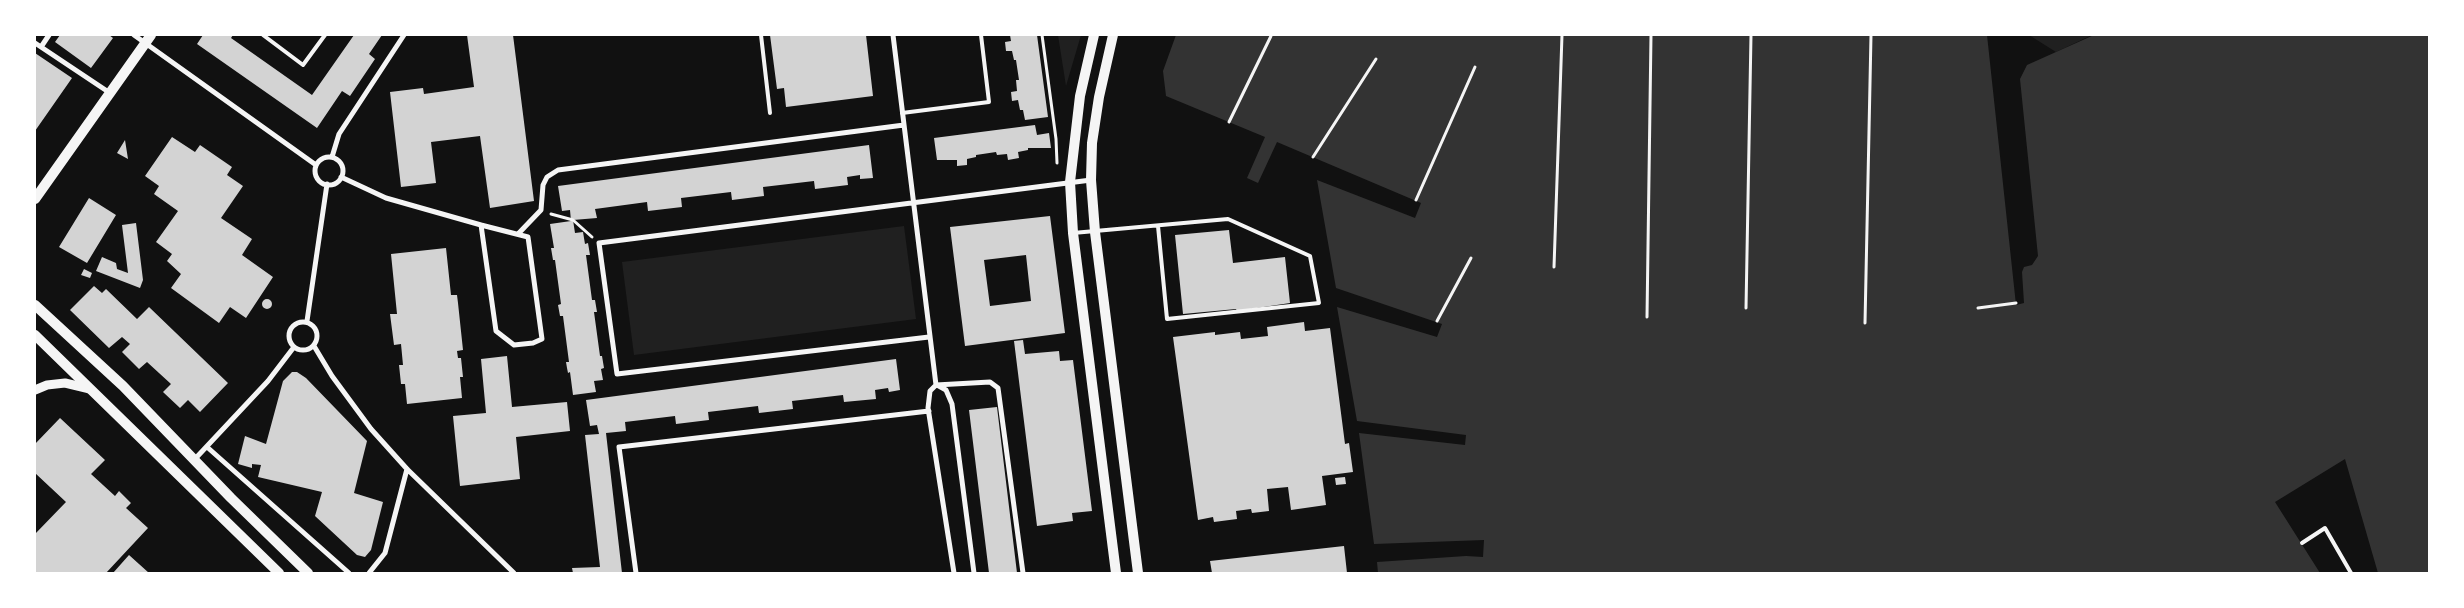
<!DOCTYPE html>
<style>
body{margin:0}
#map{position:relative;width:2464px;height:608px;overflow:hidden;background:#111;font-family:Signika,sans-serif}
canvas{display:block}
.frame{position:absolute;inset:0;border:36px solid #fff;pointer-events:none}
</style>
<div id="map">
<canvas width="2464" height="608"></canvas>
<div class="frame"></div>
</div>
<script>
const context = document.querySelector('canvas').getContext('2d');
context.lineJoin = 'round';
function fillPath(path, color) { context.fillStyle = color; context.fill(path, 'evenodd'); }
const poly = rows => new Path2D(rows.map(r => 'M' + r).join(''));
function stroke(path, color, width, dash) { context.strokeStyle = color; context.lineWidth = width; context.lineCap = dash ? 'butt' : 'round'; context.setLineDash(dash || []); context.stroke(path); }
fillPath(poly([
 [1058,35,1081,35,1066,86],
 [2029,35,2092,35,2056,52],
 [904,226,916,319,634,355,622,262]
]), '#202020');
fillPath(poly([
 [1176,35,1987,35,2016,305,2024,303,2022,272,2024,267,2032,265,2038,256,2020,79,2027,65,2094,35,2429,35,2429,573,2378,573,2345,459,2275,502,2320,573,1378,573,1377,562,1466,556,1483,557,1484,540,1374,544,1359,433,1465,445,1466,435,1357,421,1337,307,1437,337,1442,324,1336,288,1317,180,1415,218,1421,203,1277,142,1258,183,1247,178,1265,137,1166,96,1163,71]
]), '#333');
fillPath(poly([
 [60,35,109,35,113,38,91,68,55,42],
 [203,35,233,35,231,38,312,95,354,35,382,35,369,54,375,59,350,96,342,91,317,128,197,44],
 [467,35,513,35,534,201,490,208,480,136,431,142,436,183,401,187,390,92,423,88,424,94,474,87],
 [770,35,866,35,873,96,786,107,784,88,777,89],
 [1010,35,1037,35,1048,117,1025,120,1023,110,1020,110,1018,100,1012,101,1011,92,1017,91,1016,80,1019,80,1016,60,1014,60,1012,51,1006,51,1005,42,1011,41],
 [35,53,72,78,35,131],
 [1035,125,1037,135,1049,133,1051,148,1028,148,1028,150,1018,152,1019,158,1008,160,1007,154,997,155,996,152,976,155,976,157,967,159,967,165,957,166,957,160,937,160,934,138],
 [172,137,195,152,200,145,232,167,227,175,243,186,221,218,252,239,242,255,273,277,246,318,230,307,219,323,171,288,181,274,167,261,172,254,156,242,178,211,154,194,159,186,145,176],
 [125,140,128,159,117,153],
 [869,145,873,178,860,179,860,175,847,177,848,185,815,189,814,181,763,187,764,196,732,200,731,192,681,198,682,207,648,211,647,202,595,209,597,218,573,220,575,233,583,232,585,244,588,243,590,255,586,255,592,300,595,300,597,312,594,312,600,356,602,356,604,368,601,369,603,380,594,381,596,392,573,395,570,372,568,373,567,368,566,362,569,362,563,316,560,316,558,305,561,304,555,260,553,260,551,248,554,248,550,224,571,221,570,210,562,211,558,186],
 [89,198,116,215,87,263,59,247],
 [1050,216,1065,333,965,346,950,227],
 [1026,255,1031,301,990,306,984,260],
 [136,223,143,280,140,288,96,271,102,257,116,263,117,269,128,273,122,225],
 [1229,230,1233,263,1285,257,1290,303,1237,311,1236,309,1183,314,1175,235],
 [446,248,451,295,457,295,458,303,463,350,457,351,458,358,461,358,463,377,460,377,462,398,407,404,405,384,401,384,399,365,403,365,401,344,394,345,390,314,397,314,391,254],
 [84,269,92,273,90,278,81,275],
 [94,286,102,293,106,289,137,319,149,307,228,383,200,412,188,400,180,408,163,392,171,384,147,362,139,369,122,352,130,344,122,337,109,348,70,310],
 '262 304a5 5 0 1 1 10 0a5 5 0 1 1-10 0Z',
 [1304,322,1305,331,1330,328,1345,444,1349,443,1353,472,1322,476,1326,505,1291,510,1288,487,1267,489,1269,511,1252,513,1251,509,1236,511,1237,519,1214,522,1213,517,1198,520,1173,337,1215,332,1215,335,1240,332,1241,339,1268,336,1267,327],
 [1023,340,1025,354,1059,351,1060,361,1073,360,1092,511,1072,513,1073,521,1037,526,1014,341],
 [507,356,512,407,567,402,570,431,516,437,520,479,460,486,453,416,486,413,481,359],
 [896,359,900,390,889,392,888,388,875,390,876,399,844,402,843,395,792,401,793,409,759,413,758,406,708,412,709,420,676,424,675,416,625,422,626,431,606,433,622,573,573,573,572,568,600,567,585,435,599,434,597,425,590,426,586,400],
 [292,372,297,372,306,378,367,441,354,493,383,502,371,550,365,557,357,555,315,516,322,492,258,477,261,465,252,464,252,468,238,464,245,436,266,444,283,381],
 [997,407,1017,573,989,573,969,410],
 [60,418,105,460,91,474,115,496,119,491,131,503,126,508,148,528,106,573,35,573,35,534,66,502,35,473,35,444],
 [1345,477,1346,484,1336,485,1335,478],
 [1344,546,1347,573,1212,573,1210,561],
 [129,555,149,573,113,573]
]), '#d3d3d3');
stroke(poly([
 [1042,35,1056,139,1057,163],
 [1229,122,1271,36],
 [1313,157,1376,59],
 [1416,200,1475,67],
 [551,214,573,220,592,237],
 [1554,267,1562,35],
 [1746,308,1751,35],
 [1978,308,2016,303],
 [1647,317,1651,35],
 [1437,321,1471,258],
 [1865,323,1871,35]
]), '#f5f5f5', 3);
stroke(poly([
 [263,35,303,65,325,35],
 [761,35,770,113],
 [902,113,989,102,981,35],
 [1073,233,1228,219,1310,256,1319,303,1167,319,1158,226],
 [2302,543,2325,528,2351,573]
]), '#f5f5f5', 4);
stroke(poly([
 [134,35,316,165],
 [893,35,936,385],
 [35,43,110,93],
 [41,47,49,35],
 [332,157,339,134,404,35],
 '315 171a14 14 0 1 1 28 0a14 14 0 1 1-28 0Z',
 [341,177,386,198,481,225,496,331,514,345,533,343,542,339,528,237,481,225],
 [518,234,541,210,543,185,547,177,558,170,904,125],
 [307,321,327,184],
 '289 336a14 14 0 1 1 28 0a14 14 0 1 1-28 0Z',
 [929,337,617,374,599,243,1091,180],
 [314,346,332,376,371,429,407,469,514,573],
 [936,385,990,382,998,388,1023,573],
 [936,385,930,391,928,408,954,573],
 [937,385,946,390,952,404,974,573],
 [207,447,349,573],
 [194,460,268,381,294,347],
 [369,573,385,553,407,469],
 [636,573,619,447,929,411]
]), '#f5f5f5', 5);
stroke(poly([
 [35,390,47,385,65,383,90,389]
]), '#f5f5f5', 9);
stroke(poly([
 [1094,35,1080,96,1070,182,1073,233,1116,573],
 [1113,35,1099,97,1092,143,1091,180,1095,232,1138,573],
 [35,199,151,35],
 [35,305,123,386,231,498,308,573],
 [35,335,279,573]
]), '#f5f5f5', 10);
</script>
